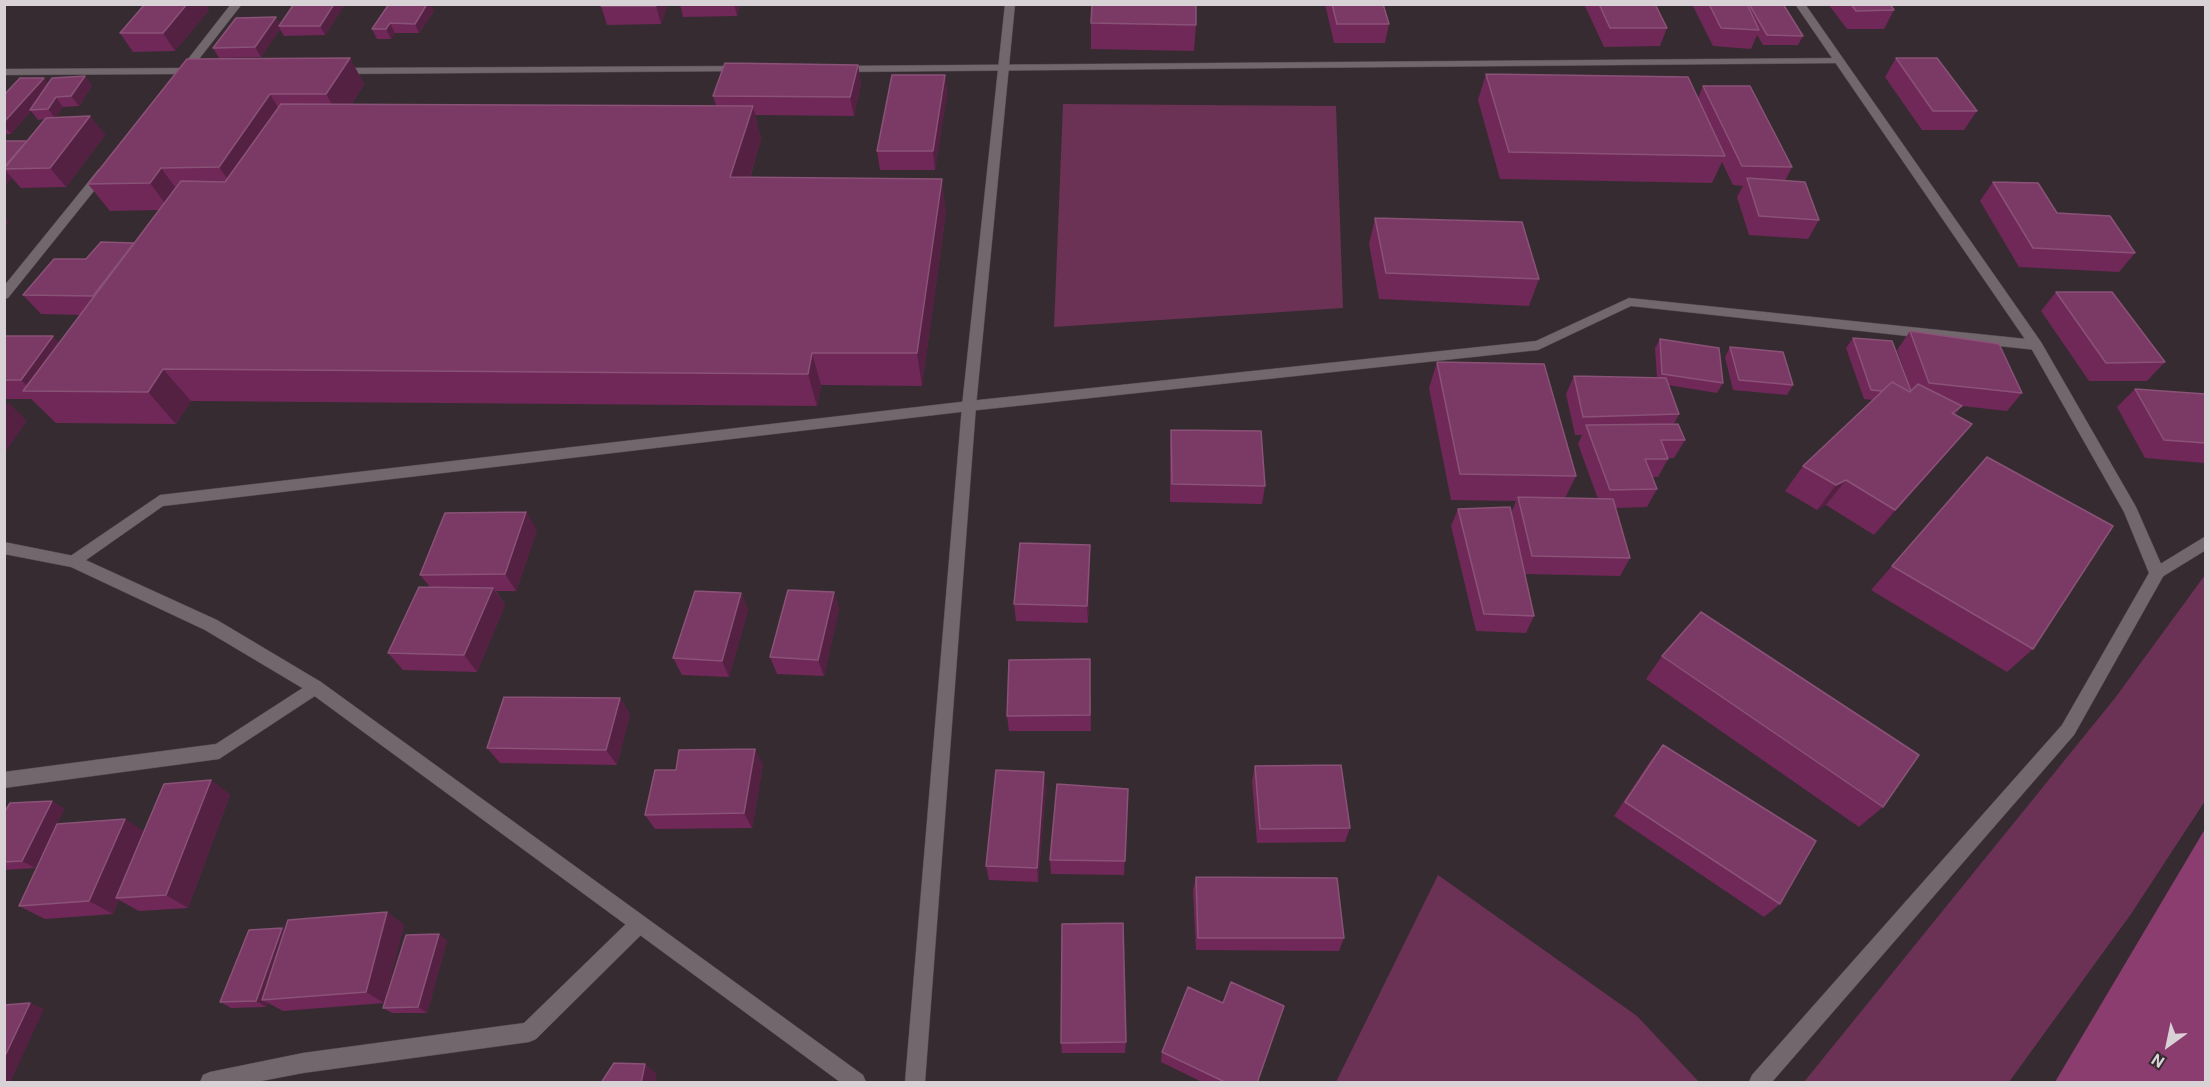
<!DOCTYPE html>
<style>
body{margin:0}
#map{position:relative;width:2210px;height:1087px;overflow:hidden;background:#362b31;font-family:Roboto,sans-serif}
canvas{display:block}
.frame{position:absolute;inset:0;border:6px solid #d8d1d5;pointer-events:none}
.north{position:absolute;left:2138px;top:1015px;width:60px;height:60px;-webkit-text-stroke:4px #362b31;paint-order:stroke;rotate:213deg;font-size:16px;font-weight:700;line-height:24px;text-align:center;color:#d8d1d5}
.north::after{content:'';display:block;margin:auto;width:21px;height:27px;background:#d8d1d5;clip-path:polygon(50% 0,100% 100%,50% 72%,0 100%)}
</style>
<div id="map">
<canvas width="2210" height="1087"></canvas>
<div class="frame"></div>
<div class="north">N</div>
</div>
<script>
const context = document.querySelector('canvas').getContext('2d');
context.lineJoin = 'round';
function fillPath(path, color) { context.fillStyle = color; context.fill(path, 'evenodd'); }
const poly = rows => new Path2D(rows.map(r => 'M' + r).join(''));
function stroke(path, color, width, dash) { context.strokeStyle = color; context.lineWidth = width; context.lineCap = dash ? 'butt' : 'round'; context.setLineDash(dash || []); context.stroke(path); }
fillPath(poly([
 [1063,104,1336,106,1343,308,1054,327],
 [2205,575,2205,801,2131,914,2009,1082,1804,1082,2115,698],
 [1438,875,1637,1016,1699,1082,1336,1082]
]), '#6b3256');
fillPath(poly([
 [2205,829,2205,1082,2055,1082]
]), '#8c3d70');
const minor = poly([
 [231,4,242,4,192,68,200,69,200,73,187,74,181,78,176,74,4,75,4,69,181,68,231,4],
 [1840,58,1845,61,1844,63,838,72,833,69,838,66,1840,58],
 [742,66,747,69,746,71,337,74,332,71,337,68,742,66],
 [102,169,108,173,106,176,8,298,4,299,4,286,98,170,102,169],
 [1629,298,2036,340,2043,345,2036,350,1631,306,1538,350,969,411,163,506,79,565,69,565,66,561,69,557,160,495,969,401,1536,341,1629,298],
 [2206,536,2206,550,2162,577,2157,579,2152,577,2149,573,2152,569,2206,536],
 [315,680,321,682,323,687,321,692,219,759,4,788,4,772,216,744,315,680],
 [639,915,646,918,648,924,646,930,536,1039,529,1042,303,1073,256,1082,200,1082,203,1075,210,1072,303,1053,524,1023,632,918,639,915]
]);
const tertiary = poly([
 [1005,4,1015,4,976,406,925,1082,905,1082,962,406,1005,4],
 [1795,4,1805,4,2041,342,2136,507,2165,573,2074,735,1772,1082,1749,1082,1752,1075,2062,725,2149,573,2124,512,2031,348,1795,4],
 [4,542,79,557,217,620,321,682,863,1075,866,1082,840,1082,309,692,205,630,71,567,4,554,4,542]
]);
stroke(minor, '#51494e', 1);
stroke(tertiary, '#51494e', 1);
fillPath(minor, '#73676e');
fillPath(tertiary, '#73676e');
fillPath(poly([
 [145,4,205,4,209,10,175,51,133,52,120,33],
 [668,4,661,24,607,25,601,6],
 [680,4,740,4,737,16,683,17],
 [1325,4,1383,4,1389,24,1385,43,1334,43],
 [1584,4,1655,4,1667,28,1660,46,1604,47],
 [1692,4,1783,4,1803,36,1798,45,1763,45,1757,35,1751,49,1713,46],
 [1828,4,1890,4,1894,10,1884,29,1847,29],
 [344,6,325,35,284,36,280,29,261,57,219,58,213,48,276,17,280,24],
 [434,11,419,33,395,33,391,39,377,39,372,29],
 [1091,23,1196,25,1194,51,1091,49],
 [350,58,364,84,352,104,716,106,713,96,858,65,861,84,854,116,755,115,761,139,750,178,946,212,922,386,821,385,817,406,191,401,176,424,56,423,31,399,4,399,4,336,59,343,81,315,41,314,23,295,86,259,134,243,159,210,110,211,88,184,187,59],
 [1896,58,1977,111,1964,130,1922,130,1885,77],
 [1486,74,1698,98,1703,86,1792,167,1785,181,1819,220,1808,239,1749,235,1737,197,1743,186,1733,185,1722,162,1712,183,1500,179,1478,100],
 [945,75,947,94,935,170,880,170,877,151],
 [85,76,92,86,79,106,63,107,56,117,90,116,105,135,66,187,21,188,12,178,4,186,4,141,27,141,45,119,38,120,31,111,11,134,4,134,4,95,48,83],
 [1993,182,2057,213,2135,253,2119,272,2019,267,1980,201],
 [1375,218,1539,279,1529,306,1379,299,1369,244],
 [2056,292,2165,362,2147,381,2089,381,2041,311],
 [1910,331,2022,393,2007,411,1962,406,1955,415,1950,450,1874,535,1826,505,1817,510,1785,491,1803,466,1873,400,1864,399,1846,348,1853,338,1911,391,1897,350],
 [1660,339,1723,383,1717,393,1668,385,1679,414,1674,424,1685,440,1674,458,1668,458,1668,459,1658,477,1652,477,1657,489,1647,507,1616,508,1630,558,1620,576,1525,574,1534,616,1526,633,1476,631,1451,526,1458,509,1511,513,1516,501,1451,500,1429,388,1437,362,1576,476,1565,498,1598,499,1578,444,1582,435,1575,435,1566,394,1574,376,1657,378,1655,348],
 [1730,347,1793,385,1787,395,1733,390,1725,357],
 [2135,389,2205,395,2205,463,2145,458,2117,407],
 [1171,430,1265,486,1262,504,1170,502,1170,448],
 [1987,457,2033,649,2007,672,1871,590],
 [537,530,516,591,496,591,505,605,477,672,403,670,388,653,430,587,420,575],
 [1090,545,1090,562,1088,623,1016,621,1014,604],
 [834,592,839,609,824,676,777,674,770,657],
 [741,593,748,610,729,677,682,675,673,658],
 [1662,656,1883,807,1859,827,1646,679],
 [1090,659,1091,731,1009,731,1007,716],
 [620,698,630,714,617,765,500,763,487,748],
 [1663,745,1780,904,1764,917,1614,816,1651,760],
 [763,764,752,828,655,829,645,815,676,770],
 [1255,766,1350,828,1345,842,1257,843,1252,781],
 [211,780,230,795,188,908,139,911,119,900,113,914,45,919,19,906,144,831],
 [1046,787,1038,882,989,880,986,866],
 [1128,789,1124,875,1051,874,1050,860],
 [52,801,64,809,35,868,4,870,4,813],
 [1196,877,1344,938,1339,951,1196,950,1193,890],
 [387,912,404,925,384,1003,283,1011,268,1003,266,1007,231,1008,220,1002,285,930],
 [439,934,447,941,427,1013,392,1013,383,1008],
 [1223,1003,1257,1083,1204,1083,1161,1062,1162,1052],
 [1126,1042,1125,1053,1062,1053,1061,1043]
]), '#702858');
fillPath(poly([
 [187,4,205,4,209,10,175,51,163,33],
 [334,4,343,4,344,6,325,35,320,26],
 [427,4,431,4,434,11,419,33,415,24],
 [656,4,668,4,661,24,656,6],
 [734,4,740,4,737,16],
 [276,17,281,26,279,26,280,29,261,57,255,47],
 [390,23,395,33,391,39,386,29],
 [350,58,364,84,342,121,326,94],
 [858,65,861,84,854,116,850,97],
 [945,75,947,94,935,170,933,151],
 [85,76,92,86,79,106,71,96],
 [44,78,52,88,30,110,31,111,11,134,4,126,4,122],
 [270,94,286,121,238,194,219,167],
 [56,97,63,107,55,118,48,109],
 [753,106,761,139,740,210,730,177],
 [90,116,105,135,66,187,50,168],
 [161,168,181,195,170,210,150,183],
 [4,169,12,178,5,186,4,185],
 [942,179,946,212,922,386,917,353],
 [4,216,9,222,4,227],
 [53,336,71,355,32,391,21,380],
 [812,353,821,385,817,406,808,374],
 [163,369,191,401,176,424,148,392],
 [8,402,27,421,4,454,4,407],
 [1972,424,1950,450,1874,535,1895,510],
 [1846,480,1826,505,1817,510,1836,485],
 [526,512,537,530,516,591,505,574],
 [1090,545,1090,562,1088,623,1087,606],
 [493,588,505,605,477,672,464,655],
 [834,592,839,609,824,676,818,660],
 [741,593,748,610,729,677,722,661],
 [620,698,630,714,617,765,606,750],
 [755,749,763,764,752,828,744,813],
 [1044,772,1046,787,1038,882,1037,868],
 [211,780,230,795,188,908,166,895],
 [52,801,64,809,35,868,22,861],
 [125,819,147,833,116,898,119,900,113,914,89,901],
 [387,912,404,925,384,1003,366,992],
 [282,928,293,935,262,1000,268,1003,266,1007,256,1001],
 [439,934,447,941,427,1013,418,1007],
 [30,1003,44,1009,10,1083,8,1083,4,1081,4,1058],
 [645,1064,657,1074,655,1083,641,1083]
]), '#542143');
const building = poly([
 [145,4,187,4,163,33,120,33,145,4],
 [294,4,334,4,320,26,279,26,294,4],
 [389,4,427,4,415,24,390,23,386,29,372,29,389,4],
 [602,4,656,4,656,6,601,6,602,4],
 [1092,4,1196,4,1196,25,1091,23,1092,4],
 [1332,4,1383,4,1389,24,1337,24,1332,4],
 [1599,4,1655,4,1667,28,1610,28,1599,4],
 [1709,4,1747,4,1759,30,1721,28,1709,4],
 [1749,4,1783,4,1803,36,1767,35,1749,4],
 [1851,4,1890,4,1894,10,1856,11,1851,4],
 [276,17,255,47,213,48,236,18,276,17],
 [350,58,326,94,270,94,219,167,161,168,150,183,88,184,187,59,350,58],
 [1896,58,1937,58,1977,111,1933,111,1896,58],
 [725,63,858,65,850,97,713,96,725,63],
 [1486,74,1688,77,1725,156,1509,152,1486,74],
 [892,75,945,75,933,151,877,151,892,75],
 [85,76,71,96,56,97,48,109,30,110,52,78,85,76],
 [20,78,44,78,4,122,4,95,20,78],
 [1703,86,1750,86,1792,167,1742,166,1703,86],
 [281,104,753,106,730,177,942,179,917,353,812,353,808,374,163,369,148,392,23,391,181,181,225,182,281,104],
 [90,116,50,168,4,169,46,118,90,116],
 [4,141,27,141,4,167,4,141],
 [1747,178,1805,182,1819,220,1759,216,1747,178],
 [1993,182,2038,183,2057,213,2110,216,2135,253,2033,248,1993,182],
 [1375,218,1522,222,1539,279,1386,273,1375,218],
 [101,242,134,243,93,296,23,295,54,259,86,259,101,242],
 [2056,292,2112,292,2165,362,2106,363,2056,292],
 [1910,331,1999,344,2022,393,1929,383,1910,331],
 [4,336,53,336,21,380,4,380,4,336],
 [1853,338,1892,341,1911,391,1910,392,1892,382,1882,391,1871,390,1853,338],
 [1660,339,1719,348,1723,383,1662,374,1660,339],
 [1730,347,1783,352,1793,385,1739,380,1730,347],
 [1437,362,1544,364,1576,476,1460,474,1437,362],
 [1574,376,1666,378,1679,414,1583,417,1574,376],
 [1892,382,1910,392,1918,384,1962,406,1952,413,1972,424,1895,510,1846,480,1836,485,1803,466,1892,382],
 [2135,389,2205,394,2205,443,2164,440,2135,389],
 [1678,424,1685,440,1661,440,1668,459,1645,459,1657,489,1610,490,1586,425,1678,424],
 [1171,430,1261,431,1265,486,1172,484,1171,430],
 [1987,457,2113,526,2033,649,1892,566,1987,457],
 [1518,497,1613,499,1630,558,1532,556,1518,497],
 [1510,507,1534,616,1484,614,1458,509,1510,507],
 [526,512,505,574,420,575,445,513,526,512],
 [1020,543,1090,545,1087,606,1014,604,1020,543],
 [419,587,493,588,464,655,388,653,419,587],
 [788,590,834,592,818,660,770,657,788,590],
 [695,591,741,593,722,661,673,658,695,591],
 [1701,612,1919,755,1883,807,1662,656,1701,612],
 [1090,659,1090,715,1007,716,1009,660,1090,659],
 [504,697,620,698,606,750,487,748,504,697],
 [1663,745,1816,841,1780,904,1625,802,1663,745],
 [755,749,744,813,645,815,655,770,676,770,679,750,755,749],
 [1341,765,1350,828,1260,829,1255,766,1341,765],
 [996,770,1044,772,1037,868,986,866,996,770],
 [211,780,166,895,116,898,164,784,211,780],
 [1057,784,1128,789,1125,861,1050,860,1057,784],
 [52,801,22,861,4,862,4,813,10,803,52,801],
 [125,819,89,901,19,906,57,824,125,819],
 [1196,877,1337,878,1344,938,1198,938,1196,877],
 [387,912,366,992,262,1000,288,920,387,912],
 [1123,923,1126,1042,1061,1043,1062,924,1123,923],
 [282,928,256,1001,220,1002,249,930,282,928],
 [439,934,418,1007,383,1008,406,935,439,934],
 [1231,982,1284,1006,1257,1083,1227,1083,1162,1052,1188,987,1223,1003,1231,982],
 [30,1003,4,1058,4,1005,30,1003],
 [614,1063,645,1064,641,1083,601,1083,614,1063]
]);
fillPath(building, '#7b3a66');
stroke(building, '#8a5277', 1.5);
</script>
